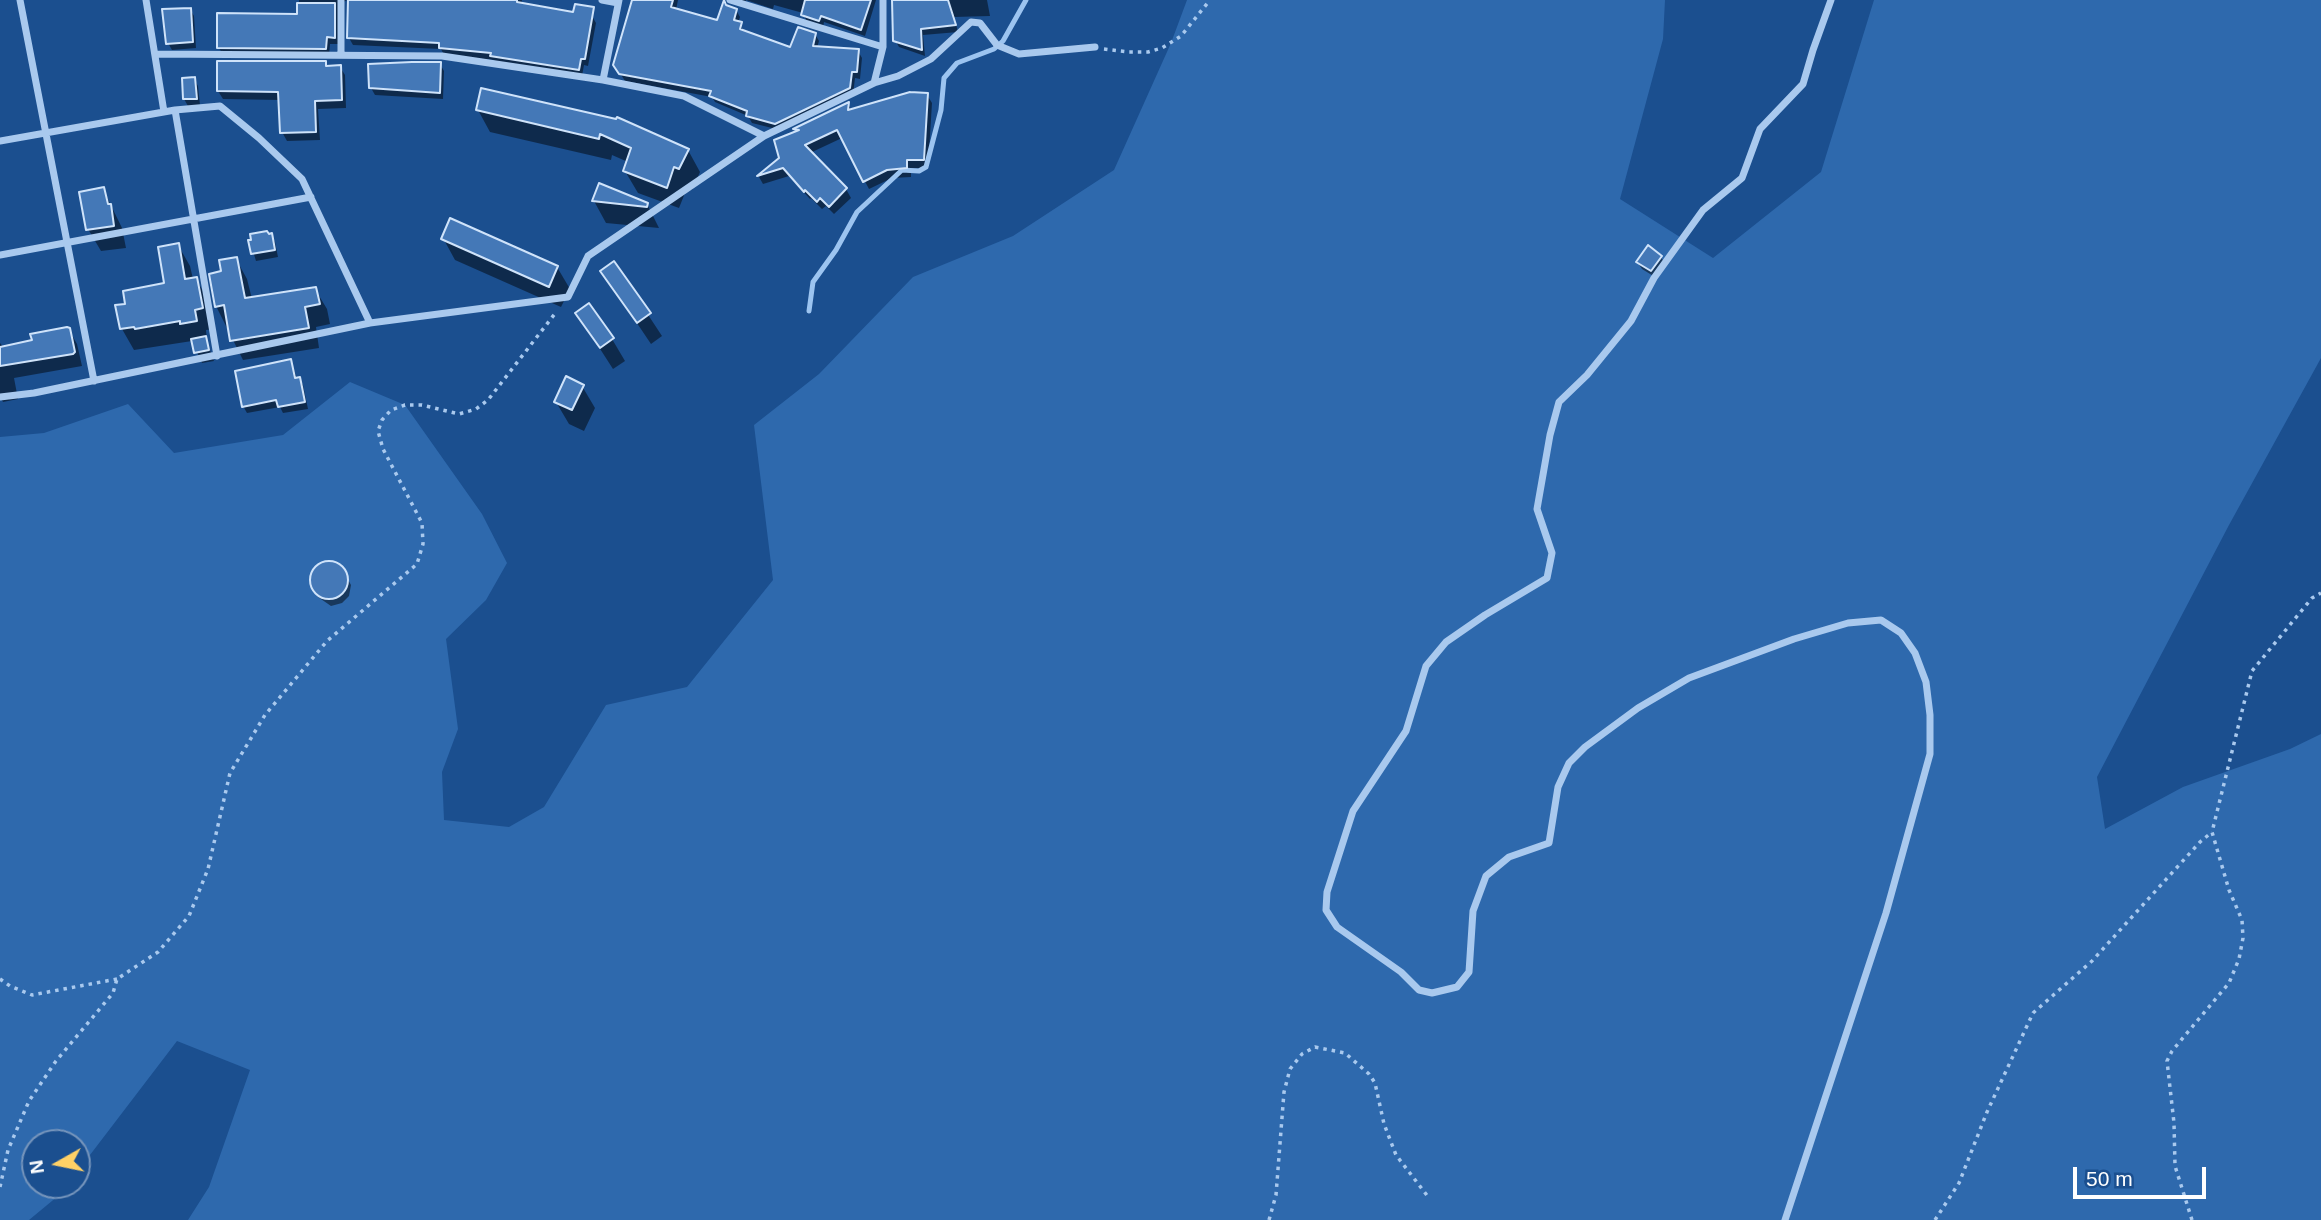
<!DOCTYPE html>
<style>
body{margin:0}
#map{position:relative;width:2321px;height:1220px;overflow:hidden;background:#1b4f8f;font-family:Arial,sans-serif}
canvas{display:block}
.north{position:absolute;left:21px;top:1129px;width:70px;height:70px;box-sizing:border-box;background:#1b4f8f;border:2px solid #7695bc;border-radius:50%;rotate:261deg;font-size:19px;font-weight:700;line-height:28px;text-align:center;color:#fff}
.north::after{content:'';display:block;margin:auto;width:24px;height:32px;background:#ffd166;clip-path:polygon(50% 0,100% 100%,50% 72%,0 100%)}
.scale{position:absolute;left:2073px;top:1167px;width:133px;height:32px;box-sizing:border-box;border:4px solid #fff;border-top:0;padding-left:9px;font-size:21px;line-height:24px;white-space:nowrap;color:#fff;-webkit-text-stroke:5px #1b4f8f;paint-order:stroke}
</style>
<div id="map">
<canvas width="2321" height="1220"></canvas>
<div class="north">N</div>
<div class="scale">50 m</div>
</div>
<script>
const context = document.querySelector('canvas').getContext('2d');
context.lineJoin = 'round';
function fillPath(path, color) { context.fillStyle = color; context.fill(path, 'evenodd'); }
const poly = rows => new Path2D(rows.map(r => 'M' + r).join(''));
function stroke(path, color, width, dash) { context.strokeStyle = color; context.lineWidth = width; context.lineCap = dash ? 'butt' : 'round'; context.setLineDash(dash || []); context.stroke(path); }
fillPath(poly([
 [1187,0,1665,0,1663,39,1620,199,1713,258,1821,172,1874,0,2321,0,2321,358,2229,525,2097,777,2105,829,2183,787,2290,749,2321,734,2321,1220,188,1220,209,1187,250,1070,177,1041,77,1172,77,1143,35,1143,35,1185,67,1185,58,1196,29,1220,0,1220,0,437,44,433,128,404,174,453,283,435,350,382,405,405,482,514,507,563,486,600,446,639,458,729,442,772,444,820,509,827,544,807,606,705,687,687,773,580,754,425,819,374,913,277,1013,236,1114,170,1171,43]
]), '#2e69ad');
fillPath(poly([
 [299,0,347,0,338,5,338,44,330,44,329,56,223,55,219,48,299,16],
 [347,0,522,0,521,5,592,16,596,23,588,66,584,65,582,76,496,63,494,60,444,55,441,49,353,45,349,38,349,2],
 [635,0,678,0,676,10,718,23,726,6,736,10,740,17,738,23,744,31,791,49,815,34,819,41,817,48,858,51,862,58,860,79,855,78,853,95,780,130,752,123,748,116,715,102,712,97,625,81,615,65],
 [728,0,876,0,865,36,824,22,823,27,807,22,803,13,774,5,773,9,746,0,745,3],
 [895,0,987,0,990,16,954,17,958,32,923,35,925,56,899,47,895,40],
 [190,9,194,16,196,48,172,50,168,43],
 [325,63,328,67,340,67,345,75,346,108,318,109,320,140,287,141,282,132,280,100,223,99,218,91],
 [440,64,444,71,443,99,375,95,371,88],
 [194,79,198,86,200,105,188,106,184,99],
 [927,95,932,103,928,168,911,168,911,177,892,178,869,189,842,138,810,153,846,189,851,198,834,214,826,206,822,209,811,198,810,199,789,176,763,184,759,177,780,158,798,133,796,130,848,104,852,111],
 [478,110,688,150,700,172,692,190,687,188,679,208,638,193,625,171,628,162,612,155,611,160,490,132],
 [600,186,647,204,659,228,606,223,594,201],
 [103,189,122,228,126,248,101,251,88,229],
 [271,235,275,242,278,257,256,261,250,241],
 [443,238,557,267,570,289,561,307,455,260],
 [178,245,190,266,193,279,196,279,208,300,214,329,206,330,207,342,214,361,202,363,192,341,134,350,122,329,127,305,166,284],
 [1661,257,1665,264,1655,277,1642,269,1638,263],
 [236,259,247,279,252,299,315,289,327,309,330,324,316,327,319,348,243,360,216,306,223,272],
 [614,263,662,336,651,344,602,271],
 [577,313,612,339,625,361,613,369],
 [69,330,77,344,82,366,14,378,18,399,3,402,0,396,0,343,4,348],
 [291,361,297,379,299,379,303,385,308,409,283,413,280,407,247,413,243,406],
 [582,386,595,408,584,431,569,424,556,402],
 [331,563,341,567,351,585,349,596,342,603,331,606,318,597,311,578,320,565]
]), '#0007');
stroke(poly([
 [809,311,813,282,836,250,857,212,902,170,919,171,926,167,941,110,944,78,957,63,994,49,1003,41,1026,0]
]), '#9cc4f0', 5);
const building = poly([
 [348,0,517,0,517,2,573,12,575,4,594,7,585,59,581,59,579,70,490,56,491,53,439,48,439,43,347,38,348,0],
 [632,0,673,0,671,7,717,20,724,0,726,5,737,9,734,20,742,22,740,29,790,47,798,27,816,33,813,46,859,49,857,72,852,72,850,88,775,124,746,116,747,111,709,96,711,91,619,74,613,65,632,0],
 [805,0,871,0,861,30,821,16,819,21,801,15,805,0],
 [892,0,948,0,956,25,921,29,922,50,893,41,892,0],
 [297,3,335,3,335,38,327,37,326,49,217,48,217,13,297,14,297,3],
 [191,8,193,42,166,44,162,9,191,8],
 [217,61,326,61,326,66,341,65,342,100,315,101,316,132,280,133,278,92,217,91,217,61],
 [412,62,441,62,440,93,369,88,368,64,412,62],
 [195,77,197,99,183,99,182,78,195,77],
 [481,88,616,119,617,117,689,149,679,169,674,167,667,188,623,171,631,148,600,134,599,139,476,110,481,88],
 [910,92,928,93,924,160,907,160,907,168,887,170,863,182,837,130,805,145,847,188,829,207,820,198,817,202,805,190,804,192,783,168,757,176,779,158,774,140,799,130,793,129,849,102,848,110,910,92],
 [599,183,648,203,647,207,592,201,599,183],
 [104,187,108,204,111,204,114,226,86,230,79,192,104,187],
 [450,218,558,266,549,287,441,239,450,218],
 [267,231,269,234,272,233,275,250,251,254,248,240,251,240,250,234,267,231],
 [179,243,185,279,197,277,203,308,195,310,197,321,180,324,180,321,135,329,134,327,120,329,115,305,125,304,123,291,164,283,158,247,179,243],
 [1648,245,1662,256,1651,271,1636,262,1648,245],
 [237,257,245,298,316,287,320,304,305,307,309,328,230,341,224,305,215,307,209,274,221,271,219,260,237,257],
 [614,261,651,313,637,323,600,271,614,261],
 [589,303,614,338,600,348,575,313,589,303],
 [67,327,70,328,75,352,73,354,0,366,0,347,32,340,30,334,67,327],
 [206,336,209,350,194,353,191,339,206,336],
 [291,359,295,378,300,377,305,402,278,407,276,400,242,407,235,371,291,359],
 [566,376,584,385,572,410,554,402,566,376],
 '310 580a19 19 0 1 1 38 0a19 19 0 1 1-38 0Z'
]);
fillPath(building, '#4478b7');
stroke(building, '#cfe3fa', 2);
stroke(poly([
 [1104,49,1128,52,1148,52,1162,48,1181,36,1210,0],
 [0,979,10,986,32,995,117,979],
 [0,1187,8,1150,29,1101,56,1061,113,993,117,979,158,952,189,916,208,869,230,773,265,715,327,641,417,564,423,544,422,523,383,449,378,431,382,420,391,410,405,405,422,405,459,414,476,409,488,400,557,311],
 [1269,1220,1276,1195,1284,1092,1290,1069,1302,1054,1315,1047,1345,1053,1369,1074,1375,1083,1384,1124,1396,1155,1429,1198],
 [1935,1220,1959,1183,1987,1112,2033,1013,2092,961,2200,842,2212,832],
 [2192,1220,2175,1166,2174,1123,2167,1061,2172,1051,2229,983,2239,959,2243,938,2242,920,2229,890,2212,832,2252,671,2312,598,2321,593]
]), '#a9c9ee', 3.5, [3.5, 5]);
stroke(poly([
 [20,0,94,381],
 [146,0,164,112],
 [602,0,618,3],
 [730,0,883,47],
 [155,54,442,56,603,80,684,96,764,136],
 [341,54,341,0],
 [603,80,619,0],
 [874,83,883,47,883,0],
 [175,110,217,356],
 [0,141,175,110,220,106,259,138,302,179,370,323],
 [0,255,311,197],
 [0,397,34,393,370,323,568,297,588,256,764,136,874,83,898,76,931,59,971,22,980,23,997,45,1019,54,1095,47],
 [1785,1220,1886,913,1930,754,1930,715,1926,682,1915,653,1901,633,1881,620,1848,623,1794,639,1689,678,1638,708,1585,747,1569,763,1558,787,1549,843,1509,857,1486,876,1473,911,1469,972,1457,987,1432,993,1419,990,1401,972,1337,927,1326,910,1327,892,1353,811,1406,731,1426,666,1446,642,1485,615,1547,578,1552,553,1537,509,1550,435,1559,402,1587,375,1631,321,1654,278,1703,210,1742,178,1760,129,1803,84,1813,50,1831,0]
]), '#a9c9ee', 7);
</script>
